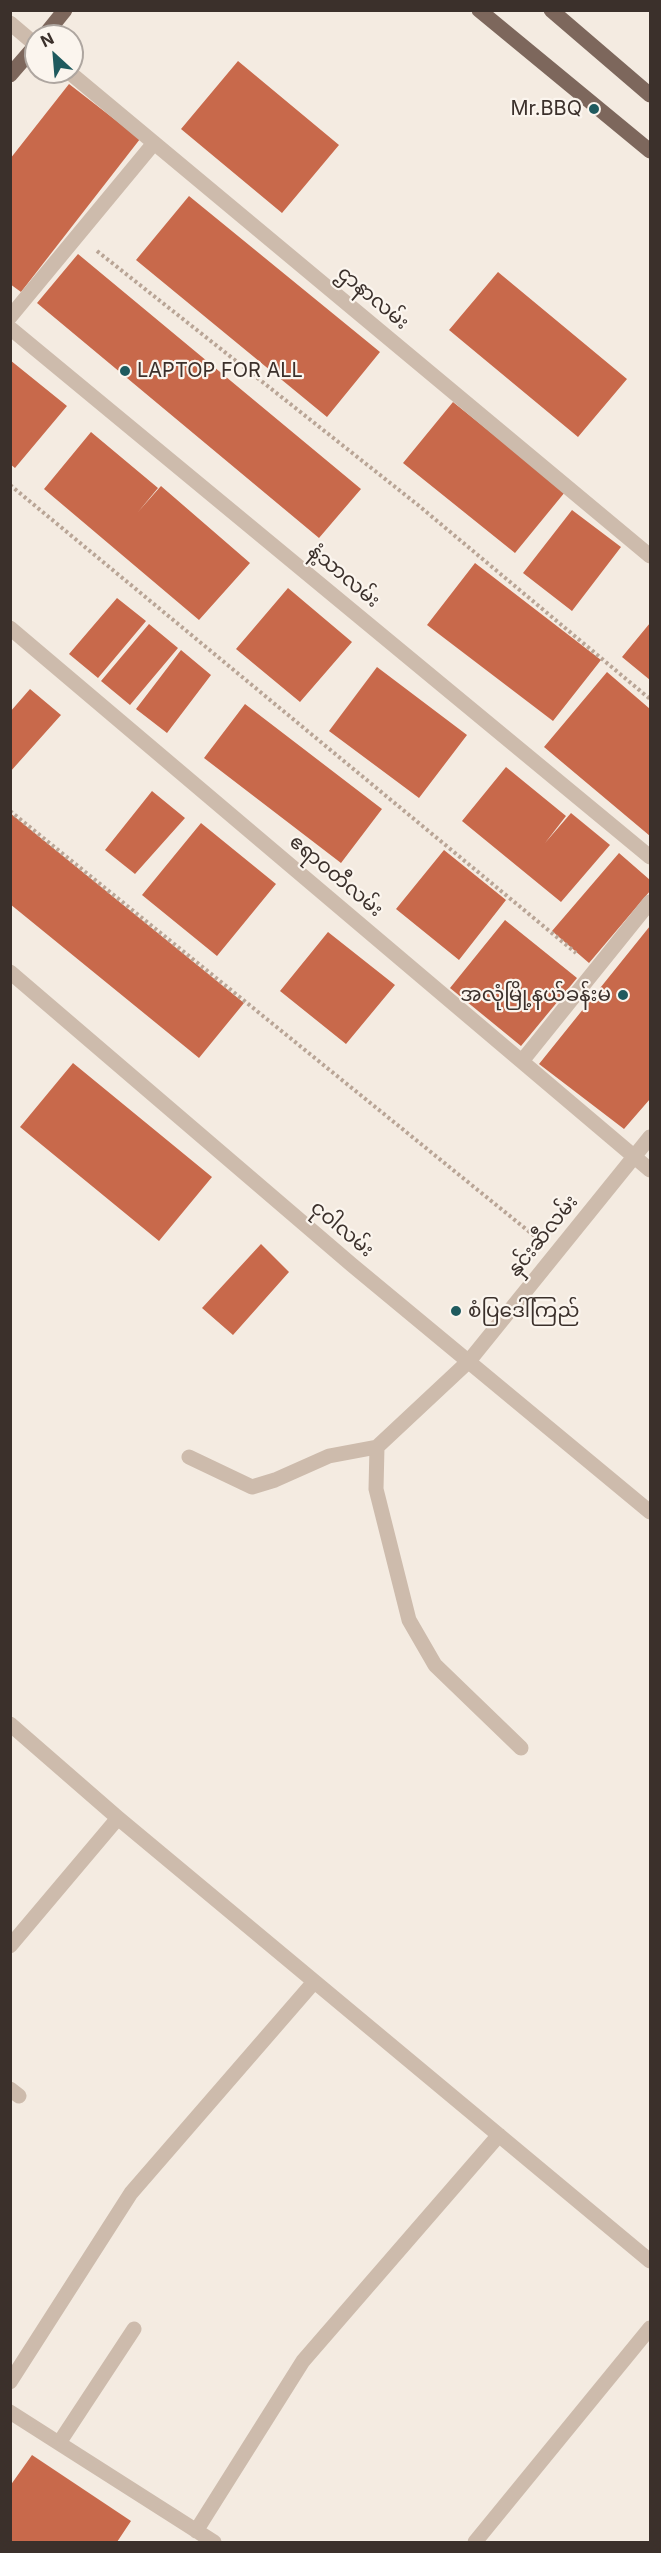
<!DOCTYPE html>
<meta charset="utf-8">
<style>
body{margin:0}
#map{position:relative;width:661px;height:2553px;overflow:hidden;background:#f4ebe1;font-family:Inter,sans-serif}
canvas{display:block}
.frame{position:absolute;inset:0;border:12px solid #3b302b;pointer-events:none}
.north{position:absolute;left:24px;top:24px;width:60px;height:60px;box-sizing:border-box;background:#fbf5ee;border:2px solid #aea6a0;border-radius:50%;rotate:334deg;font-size:16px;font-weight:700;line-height:24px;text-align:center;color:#3b302b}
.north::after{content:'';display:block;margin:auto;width:21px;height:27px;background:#1f5a5e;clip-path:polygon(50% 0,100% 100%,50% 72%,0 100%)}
</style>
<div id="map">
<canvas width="661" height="2553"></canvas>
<div class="frame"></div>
<div class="north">N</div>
</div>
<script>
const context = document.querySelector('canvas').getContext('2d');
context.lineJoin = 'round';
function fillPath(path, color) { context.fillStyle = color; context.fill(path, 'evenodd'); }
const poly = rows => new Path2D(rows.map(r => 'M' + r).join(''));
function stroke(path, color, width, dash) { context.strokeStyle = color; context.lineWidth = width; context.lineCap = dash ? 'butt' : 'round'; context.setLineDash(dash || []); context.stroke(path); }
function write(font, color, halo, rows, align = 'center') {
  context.font = font + ' Inter,"Noto Sans Myanmar",sans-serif'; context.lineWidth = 4.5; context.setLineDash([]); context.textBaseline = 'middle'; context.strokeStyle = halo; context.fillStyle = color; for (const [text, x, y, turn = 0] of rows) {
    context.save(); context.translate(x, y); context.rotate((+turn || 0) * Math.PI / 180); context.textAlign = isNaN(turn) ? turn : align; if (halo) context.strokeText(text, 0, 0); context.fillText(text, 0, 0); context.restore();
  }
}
fillPath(poly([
 [238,61,339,145,282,213,181,129],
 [69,84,140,139,21,292,10,284,10,159],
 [189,196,380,352,327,417,136,260],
 [78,254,361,489,319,538,37,303],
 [498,272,627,379,578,437,449,330],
 [10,360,67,406,15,468,10,464],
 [453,402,565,492,515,553,403,463],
 [91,432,158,488,138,512,161,486,250,563,199,620,44,489],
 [572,510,621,547,572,611,523,573],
 [475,563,601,660,553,721,427,625],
 [288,588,352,642,300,702,236,649],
 [117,598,146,621,98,678,69,654],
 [650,623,650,680,622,657],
 [149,624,178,648,130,705,101,681],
 [181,650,211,675,167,733,136,709],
 [377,667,467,735,419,798,329,731],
 [607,672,650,709,650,836,544,747],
 [30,689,61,715,10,772,10,712],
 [245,704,382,809,341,863,204,758],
 [506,767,566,816,545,843,571,813,610,845,561,902,462,821],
 [152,791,185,818,135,874,105,850],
 [10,813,244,1003,199,1058,10,904],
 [201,823,276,884,217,956,142,895],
 [444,850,506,900,459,960,396,909],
 [619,853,650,880,650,891,589,963,552,931],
 [505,920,577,978,521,1046,450,988],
 [650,926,650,1099,624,1129,539,1064],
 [328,932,395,985,346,1044,280,991],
 [73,1063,212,1177,159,1241,20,1127],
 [261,1244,289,1272,233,1335,202,1308],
 [32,2455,131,2521,117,2542,10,2542,10,2486]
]), '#c8694b');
stroke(poly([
 [97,251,418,505,650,699],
 [10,485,576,953],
 [10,811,537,1238]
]), '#b9a596', 4, [3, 3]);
stroke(poly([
 [10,23,36,45],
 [69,72,650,556],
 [10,317,154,143],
 [10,328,650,857],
 [10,628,650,1170],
 [10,972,352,1265,650,1512],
 [522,1061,650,902],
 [189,1457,252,1487,275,1480,329,1456,377,1447],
 [10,1724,118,1818,650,2261],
 [521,1748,435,1665,409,1620,376,1489,377,1447,469,1361,650,1137],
 [10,1946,118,1818],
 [10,2089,19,2096],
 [10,2382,131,2193,314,1982],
 [10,2412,214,2542],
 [59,2443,134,2329],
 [196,2531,303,2361,499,2135],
 [475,2542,650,2328]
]), '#cdbbac', 15);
stroke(poly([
 [479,10,650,151],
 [551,10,650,95],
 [44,36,65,10],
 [10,75,36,45]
]), '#7d675c', 15);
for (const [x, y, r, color] of [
 [594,109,6,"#1f5a5e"],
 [125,371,6,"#1f5a5e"],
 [623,995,6,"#1f5a5e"],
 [456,1311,6,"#1f5a5e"]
]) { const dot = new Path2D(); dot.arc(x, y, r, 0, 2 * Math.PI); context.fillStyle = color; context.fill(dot); stroke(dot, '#fbf5ee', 2); }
write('20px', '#3b302b', '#fbf5ee', [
 ["Mr.BBQ",582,109],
 ["LAPTOP FOR ALL",137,371,"left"],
 ["အလုံမြို့နယ်ခန်းမ",611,995],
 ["စံပြဒေါ်ကြည်",468,1311,"left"]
], 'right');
write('20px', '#3b302b', '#fbf5ee', [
 ["ဌာနာလမ်း",373,298,40],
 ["နံ့သာလမ်း",344,576,40],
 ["ဧရာဝတီလမ်း",336,876,40],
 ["ငုဝါလမ်း",342,1229,40],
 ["နှင်းဆီလမ်း",543,1236,-51]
]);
</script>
